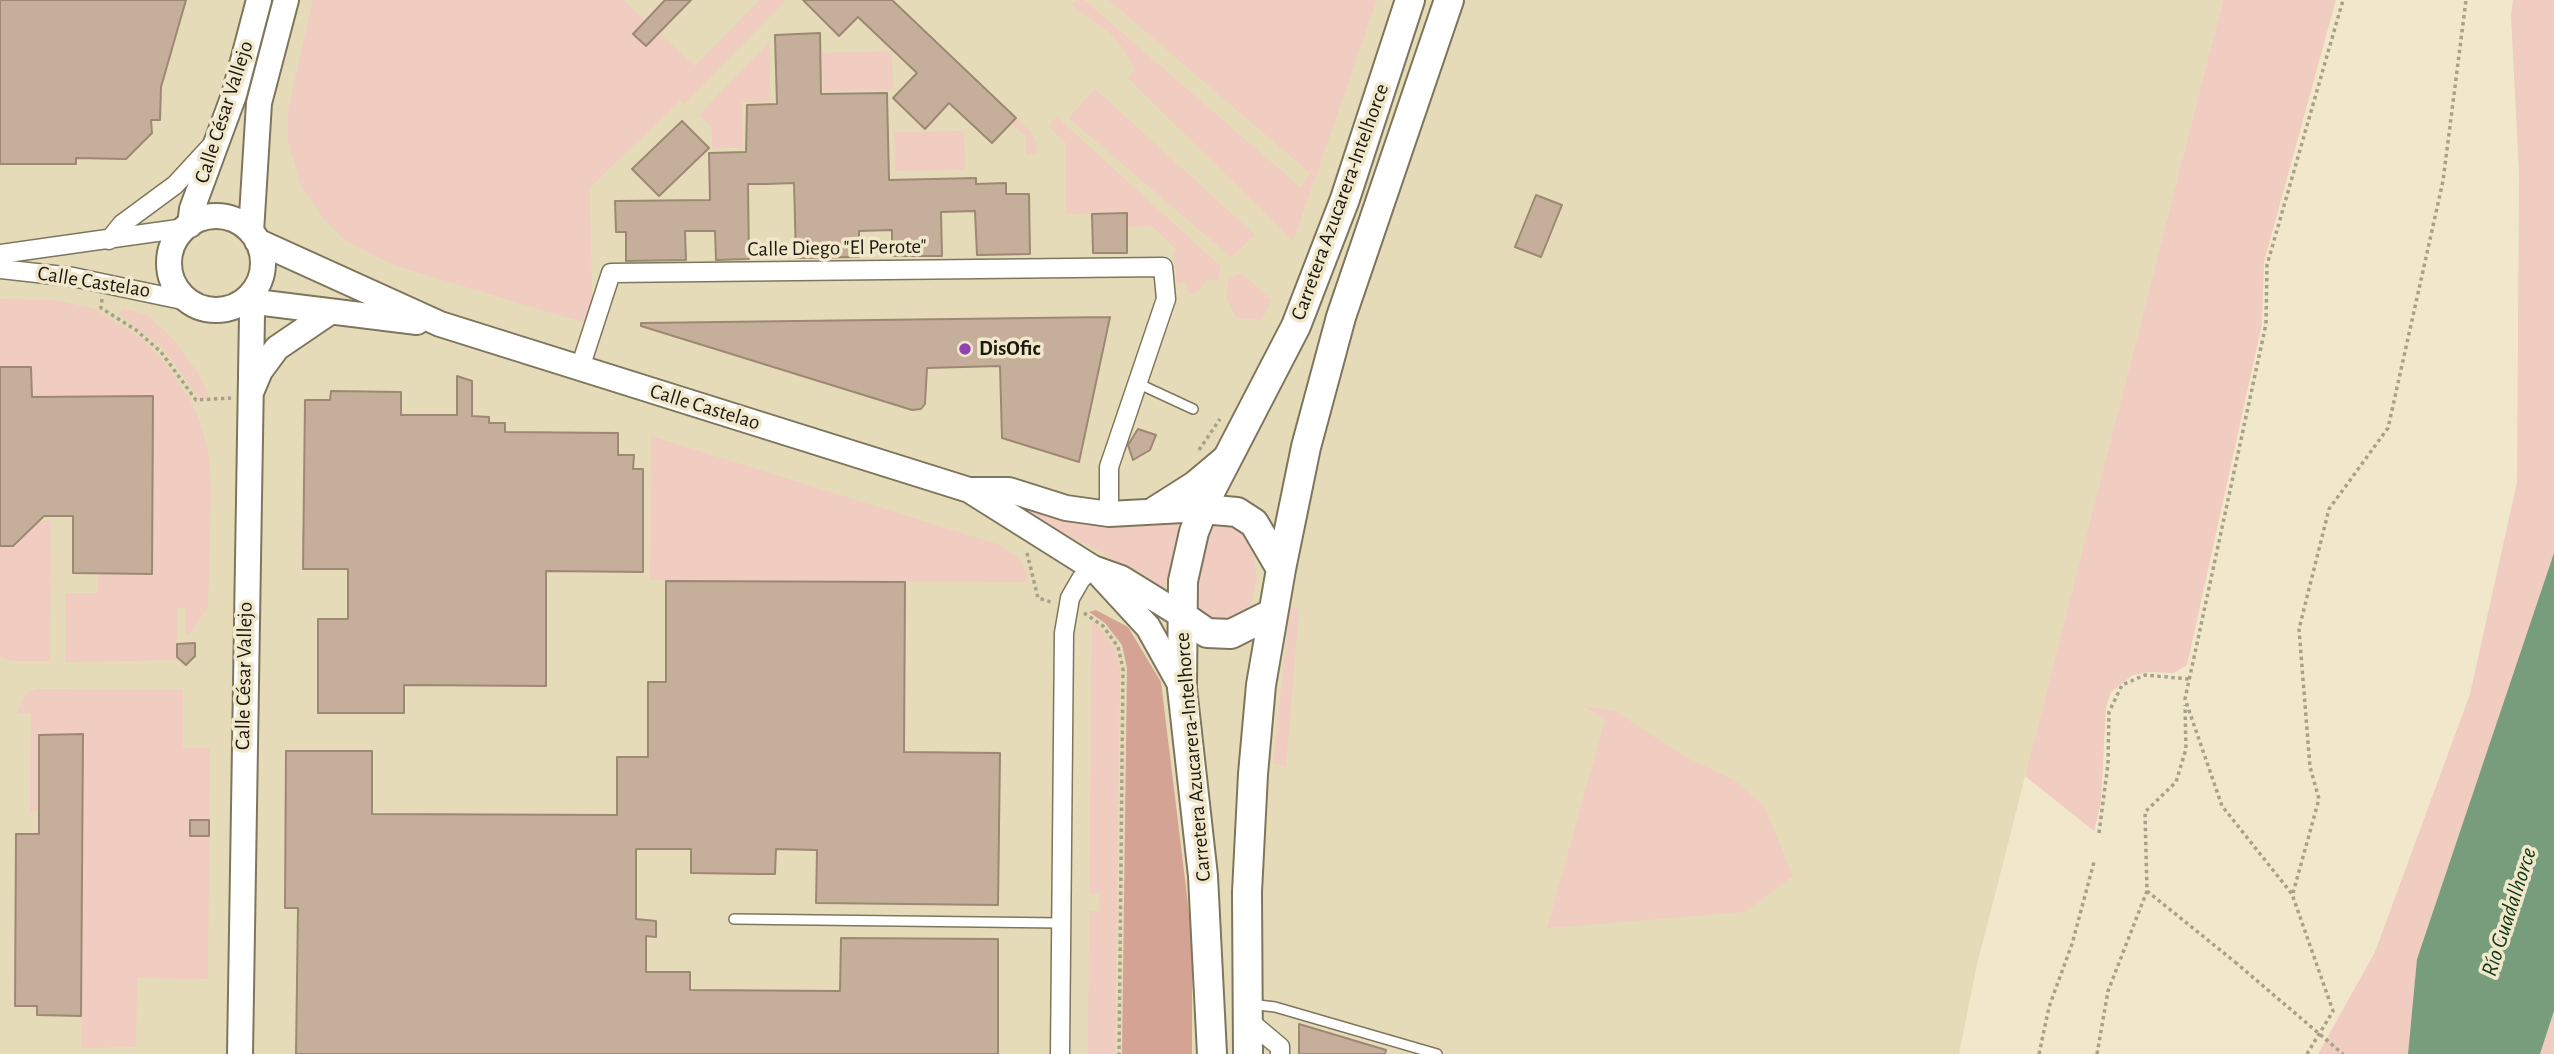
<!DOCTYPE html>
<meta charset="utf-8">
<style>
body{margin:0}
canvas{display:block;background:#f1e8cb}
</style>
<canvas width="2554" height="1054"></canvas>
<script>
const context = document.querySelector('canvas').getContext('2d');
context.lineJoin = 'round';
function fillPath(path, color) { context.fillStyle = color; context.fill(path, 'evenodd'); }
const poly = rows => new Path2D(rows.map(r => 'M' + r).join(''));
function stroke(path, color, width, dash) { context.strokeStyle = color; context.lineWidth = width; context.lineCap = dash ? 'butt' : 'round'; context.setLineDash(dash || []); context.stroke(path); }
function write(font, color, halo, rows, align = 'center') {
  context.font = font + ' "Alegreya Sans",sans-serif'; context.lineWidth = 7; context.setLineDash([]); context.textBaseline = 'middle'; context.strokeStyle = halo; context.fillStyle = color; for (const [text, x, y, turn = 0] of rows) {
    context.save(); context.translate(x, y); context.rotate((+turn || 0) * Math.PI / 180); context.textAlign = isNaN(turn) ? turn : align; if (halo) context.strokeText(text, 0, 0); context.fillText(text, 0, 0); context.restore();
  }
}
fillPath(poly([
 [0,0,2223,0,1976,969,1959,1054,0,1054]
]), '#e6dbb8');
fillPath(poly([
 [313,0,623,0,695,66,759,0,786,0,684,104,680,101,590,187,592,299,585,323,393,265,348,242,327,223,300,184,288,140,288,110],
 [1077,0,1084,0,1300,187,1310,173,1109,0,1377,0,1293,241,1128,78,1135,70,1124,50,1110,33,1072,5],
 [2223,0,2336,0,2264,262,2262,324,2187,665,2174,673,2149,672,2133,675,2111,692,2106,707,2101,803,2094,831,2025,776],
 [2513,0,2554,0,2554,553,2417,959,2408,1054,2318,1054,2375,952,2470,694,2517,482,2519,173,2511,16],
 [770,41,770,102,742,102,743,148,712,148,712,128,699,115],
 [892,51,893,90,823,91,822,53],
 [1095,89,1255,235,1231,257,1069,118],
 [1057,117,1220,266,1219,280,1206,280,1198,292,1189,294,1186,282,1177,284,1173,251,1178,251,1152,226,1127,227,1126,213,1066,214,1066,143,1048,126],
 [1016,118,1032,133,1038,147,1036,153,1026,155,1026,136,1011,123],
 [964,131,965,170,895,171,894,132],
 [1242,273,1271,300,1262,320,1237,318,1227,300,1228,278],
 [0,299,56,300,95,309,141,338,166,364,190,400,201,424,208,451,211,488,208,607,189,635,185,631,185,608,177,608,177,656,180,660,65,662,65,593,98,593,98,574,152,574,153,396,32,397,31,367,0,397],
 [123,309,146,314,174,340,198,373,210,398,199,398,164,350,119,314],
 [651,436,997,544,1016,556,1024,567,1029,582,650,580],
 [1023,507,1065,520,1103,526,1180,521,1164,591,1100,552,1022,512],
 [39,521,51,521,50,661,13,661,0,657,0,546,13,546],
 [1226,522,1242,531,1252,550,1257,577,1252,599,1246,611,1235,619,1210,621,1194,608,1199,570,1212,523],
 [1290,606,1299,609,1286,767,1273,763],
 [1092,621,1100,628,1115,650,1120,669,1115,1054,1088,1054,1089,911,1099,911,1099,894,1089,893],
 [38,689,183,690,183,748,210,748,209,820,190,820,190,836,209,836,208,979,137,978,136,1047,81,1048,83,735,39,735,39,811,30,811,31,713,17,713,26,693],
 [1584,706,1615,711,1683,756,1734,780,1764,806,1793,876,1745,912,1547,928,1605,720],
 [2554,1011,2554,1054,2540,1054]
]), '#f0ccc1');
fillPath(poly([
 [1096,610,1128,627,1161,682,1192,937,1192,1054,1122,1054,1127,668,1122,645,1105,623,1089,612]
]), '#d5a394');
fillPath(poly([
 [2554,553,2554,1011,2540,1054,2408,1054,2417,959]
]), '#789d7d');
const building = poly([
 [0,0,186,0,161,87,160,120,151,120,152,133,126,159,76,158,76,164,0,164,0,0],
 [665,0,691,0,646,46,633,34,665,0],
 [803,0,892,0,1016,118,992,143,949,103,925,129,893,98,917,73,858,17,839,36,803,0],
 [820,33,821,94,887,93,889,180,976,178,976,184,1006,183,1006,194,1029,194,1030,254,977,255,975,211,941,212,942,256,892,256,892,230,859,231,859,257,796,258,794,183,767,184,748,184,749,259,716,260,715,231,685,231,686,260,626,261,626,232,616,232,615,201,710,200,709,153,746,152,747,105,777,104,775,35,820,33],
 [682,121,709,148,659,196,632,169,682,121],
 [1536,195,1562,205,1541,257,1515,247,1536,195],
 [1127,213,1127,253,1093,253,1092,214,1127,213],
 [1110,317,1079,462,1002,438,1000,366,927,368,925,404,921,409,912,410,641,326,641,323,1110,317],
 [0,367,31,367,32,397,153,396,152,574,73,573,73,516,44,516,13,546,0,546,0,367],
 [457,376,472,381,472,416,489,417,489,423,505,423,505,432,618,433,618,455,634,455,633,469,643,469,643,572,546,571,546,686,404,685,404,713,318,713,318,619,348,619,348,569,303,569,305,400,330,400,331,391,401,392,401,415,457,415,457,376],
 [1138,429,1156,435,1150,450,1133,460,1128,445,1138,429],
 [666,581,905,582,904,752,1000,753,998,905,816,903,817,850,776,849,775,874,760,874,691,873,691,849,636,849,636,919,656,921,656,937,646,936,646,972,690,972,690,990,840,991,841,938,998,939,998,1054,296,1054,298,908,285,908,286,751,372,751,372,814,617,815,617,757,648,757,648,682,666,682,666,581],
 [195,643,195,656,186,665,177,657,177,644,195,643],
 [83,734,81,1016,37,1015,37,1006,15,1006,16,834,39,834,39,735,83,734],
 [190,820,209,820,209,836,190,836,190,820],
 [1299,1024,1386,1050,1385,1054,1299,1054,1299,1024]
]);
fillPath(building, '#c5af9a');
stroke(building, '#9d8873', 2);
const lane = poly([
 [1137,383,1193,409],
 [734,919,1061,923],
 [1250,1004,1275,1007,1437,1054]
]);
const street = poly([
 [109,240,122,224,175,185,211,146],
 [0,254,185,228],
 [0,269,73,277,187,301],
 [580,368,611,273,1163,267,1166,299,1109,467,1109,514],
 [1248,1020,1280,1047,1280,1054],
 [1060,1054,1064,633,1070,598,1081,579,1093,568]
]);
const secondary = poly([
 '169 263a47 47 0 1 1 94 0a47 47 0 1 1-94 0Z',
 [190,225,192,209,234,95,259,0],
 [251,232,259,103,286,0],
 [257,241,440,324,969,490,1009,490,1066,508,1109,514,1202,509],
 [249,297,264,303,417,322],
 [252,390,260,371,277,348,330,312],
 [969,490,1093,568,1121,578,1181,615],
 [1153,510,1194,484,1225,458],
 [1101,576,1148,627,1182,688],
 [240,1054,252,314,245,300]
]);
const primary = poly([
 [1202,509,1237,512,1254,523,1281,569],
 [1181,615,1207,633,1231,634,1273,613],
 [1212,1054,1203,876,1182,688,1183,581,1194,532,1209,494,1296,326,1345,199,1410,0],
 [1248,1054,1247,892,1253,774,1261,685,1281,569,1306,447,1341,317,1449,0]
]);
stroke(lane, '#7e765c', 12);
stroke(street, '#7e765c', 21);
stroke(secondary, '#7e765c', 28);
stroke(primary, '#7e765c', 32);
stroke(poly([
 [102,299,101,308,136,330,161,352,196,400,231,398],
 [1199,450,1220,419],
 [1027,553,1038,598,1051,602],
 [1084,613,1103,626,1118,647,1123,669,1119,1054],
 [2099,833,2108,764,2109,712,2122,685,2145,675,2189,679],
 [2147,891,2235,962],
 [2293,893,2319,799,2310,767,2299,629,2329,509,2388,428,2443,181,2466,0],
 [2039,1054,2049,1007,2072,944,2094,862],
 [2097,1054,2108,991,2147,891,2145,812,2176,782,2186,749,2185,705],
 [2307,1054,2333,1011,2292,894,2222,806,2185,699,2266,324,2267,265,2343,0]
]), '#a8a18a', 3.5, [3.5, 3.5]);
stroke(lane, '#fff', 9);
stroke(street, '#fff', 18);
stroke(secondary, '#fff', 24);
stroke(primary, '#fff', 28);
stroke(poly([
 [2235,962,2343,1054]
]), '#a8a18a', 3.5, [3.5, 3.5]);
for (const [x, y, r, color] of [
 [965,349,7,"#9342b1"]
]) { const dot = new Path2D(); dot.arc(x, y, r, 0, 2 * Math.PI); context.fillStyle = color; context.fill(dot); stroke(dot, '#f1e8cb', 2.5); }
write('21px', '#1c190f', '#f1e8cb', [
 ["Calle César Vallejo",224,112,-72],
 ["Carretera Azucarera-Intelhorce",1340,202,-70],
 ["Calle Diego \"El Perote\"",837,248,-1],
 ["Calle Castelao",94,282,9],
 ["Calle Castelao",705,407,17],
 ["Calle César Vallejo",244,676,-89],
 ["Carretera Azucarera-Intelhorce",1193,757,-95]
]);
write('bold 21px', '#1c190f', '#f1e8cb', [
 ["DisOfic",979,349]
], 'left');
write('italic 23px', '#0b3716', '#f1e8cb', [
 ["Río Guadalhorce",2509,912,-72]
]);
</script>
